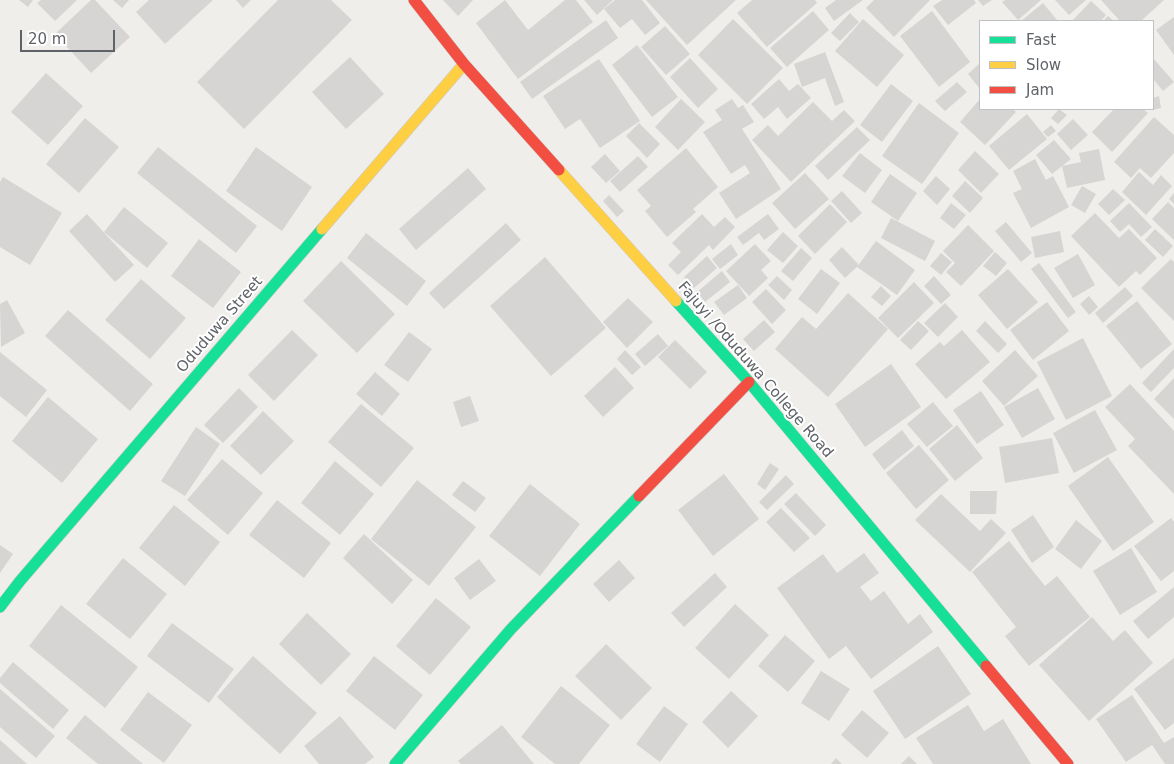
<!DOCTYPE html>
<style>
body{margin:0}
#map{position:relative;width:1174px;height:764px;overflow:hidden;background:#efeeea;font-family:"DejaVu Sans",sans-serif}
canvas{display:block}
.legend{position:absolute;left:979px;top:20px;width:175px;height:90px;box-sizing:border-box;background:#fff;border:1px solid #bfc1c3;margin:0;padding:6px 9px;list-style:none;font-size:15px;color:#5f6368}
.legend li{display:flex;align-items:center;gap:10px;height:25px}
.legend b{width:25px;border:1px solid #bfc1c3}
.scale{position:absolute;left:20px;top:30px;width:95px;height:22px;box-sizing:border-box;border:2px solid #5f6368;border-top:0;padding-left:6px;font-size:15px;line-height:18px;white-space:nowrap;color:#5f6368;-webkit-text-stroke:4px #fff;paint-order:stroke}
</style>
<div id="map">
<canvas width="1174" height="764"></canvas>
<ul class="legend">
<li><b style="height:6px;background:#16e098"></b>Fast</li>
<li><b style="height:6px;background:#ffcf43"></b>Slow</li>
<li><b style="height:6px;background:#f24e42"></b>Jam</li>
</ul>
<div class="scale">20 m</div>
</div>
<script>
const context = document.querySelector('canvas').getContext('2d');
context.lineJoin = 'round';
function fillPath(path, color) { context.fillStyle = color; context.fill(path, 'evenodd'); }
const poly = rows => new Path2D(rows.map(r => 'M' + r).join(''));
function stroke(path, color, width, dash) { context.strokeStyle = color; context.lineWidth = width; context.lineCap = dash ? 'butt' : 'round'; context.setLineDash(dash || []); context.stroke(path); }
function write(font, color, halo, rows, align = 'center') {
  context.font = font + ' "DejaVu Sans",sans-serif'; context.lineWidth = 4; context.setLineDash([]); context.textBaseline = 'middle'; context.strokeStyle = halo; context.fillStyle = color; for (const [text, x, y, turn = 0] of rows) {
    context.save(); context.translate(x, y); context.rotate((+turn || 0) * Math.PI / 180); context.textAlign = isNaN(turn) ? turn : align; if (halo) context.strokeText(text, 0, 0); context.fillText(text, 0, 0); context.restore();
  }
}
fillPath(poly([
 [19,0,33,0,28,7],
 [41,0,77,0,55,21,37,3],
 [91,0,95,0,130,37,91,73,55,34],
 [113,0,129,0,122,8],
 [149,0,213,0,165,44,136,12],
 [236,0,251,0,243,8],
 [278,0,331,0,352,20,244,129,197,82],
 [443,0,473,0,458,16],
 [505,0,528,30,565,0,576,0,593,22,518,79,476,23],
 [584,0,613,0,597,15],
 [615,0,642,0,660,23,645,35,632,19,620,28,604,9],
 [646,0,736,0,687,45],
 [752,0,815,0,817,3,767,47,737,13],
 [836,0,863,0,834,21,825,8],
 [874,0,930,0,894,37,866,8],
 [942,0,974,0,976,3,948,25,933,6],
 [978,0,992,0,983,6],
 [1005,0,1041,0,1018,20,1002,2],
 [1055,0,1086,0,1069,15],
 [1101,0,1164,0,1141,21,1120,21],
 [1091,1,1106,15,1101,21,1072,21],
 [1043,3,1057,20,1021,21],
 [813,11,829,30,787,67,770,48],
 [932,11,970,62,939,87,900,36],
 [850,13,859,22,840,41,831,33],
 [1108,16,1114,21,1103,21],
 [1174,17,1174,55,1156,30],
 [733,19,783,68,747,104,698,55],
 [863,19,904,55,877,87,835,51],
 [606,20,618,38,532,99,520,82],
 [665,26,690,54,666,75,641,47],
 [637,45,678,97,652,117,612,65],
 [825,52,844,102,835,106,825,78,802,87,794,64],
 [350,57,384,94,346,129,312,92],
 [690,58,718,89,698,108,670,77],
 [1153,58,1174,82,1163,91,1153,79],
 [599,59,640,121,600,148,580,119,565,129,543,96],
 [980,63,980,89,968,74],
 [46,73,83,106,48,145,11,112],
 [779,79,789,91,798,84,811,98,787,119,778,107,764,119,751,104],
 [957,82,967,92,945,111,935,101],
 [891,84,913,101,882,142,860,125],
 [1159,96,1161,108,1153,110,1153,98],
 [681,99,705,122,678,150,655,127],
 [732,99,738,108,743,105,754,122,742,129,781,189,736,219,719,193,750,173,745,165,731,174,703,132,722,120,715,110],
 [980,99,980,109,1013,109,1016,112,985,145,960,122],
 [813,102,832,121,844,110,855,121,791,182,752,140,768,125,778,136],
 [919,103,959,133,922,184,882,156],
 [1059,109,1067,115,1058,124,1051,118],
 [1114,109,1143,109,1148,113,1112,152,1092,132],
 [1027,114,1047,139,1009,170,989,146],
 [1154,117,1174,135,1174,153,1151,178,1140,168,1131,178,1114,162],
 [85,118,119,147,79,193,46,164],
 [1073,119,1088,135,1071,150,1057,134],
 [639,123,660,144,647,158,626,136],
 [1051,125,1056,131,1048,137,1043,132],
 [857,127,870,140,828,180,815,166],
 [1054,140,1071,159,1052,174,1036,155],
 [158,147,257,226,236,253,137,173],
 [256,147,312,187,282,231,226,191],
 [686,148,718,187,693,209,696,212,667,237,645,211,651,206,637,190],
 [1099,149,1105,180,1067,188,1062,166,1081,162,1079,153],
 [975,151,999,174,981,193,958,170],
 [860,153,882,170,865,193,842,176],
 [605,154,620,171,606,183,591,167],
 [638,156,648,167,620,192,610,181],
 [1035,159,1046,180,1053,176,1069,207,1031,228,1013,193,1022,189,1013,171],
 [468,168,486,189,416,250,399,229],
 [1139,172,1153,185,1161,175,1172,186,1146,215,1122,192],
 [805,173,829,199,795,229,772,203],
 [890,174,917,193,898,221,871,202],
 [936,176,950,189,937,205,923,191],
 [3,177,62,213,30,265,0,247,0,182],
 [965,181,983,198,970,213,952,196],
 [1082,186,1096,194,1085,213,1071,205],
 [1113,189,1125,200,1109,215,1098,204],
 [842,191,862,213,851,223,831,201],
 [1174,193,1174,204,1169,199],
 [609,195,624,211,617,217,603,201],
 [1168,202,1174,208,1174,240,1152,219],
 [951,203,966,215,954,229,940,218],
 [1129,203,1152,227,1141,237,1129,224,1120,232,1110,221],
 [830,204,847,222,815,254,798,236],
 [124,207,168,243,147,268,104,232],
 [1095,213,1119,238,1129,229,1157,258,1140,275,1136,271,1119,287,1071,236],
 [87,214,134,265,115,282,69,231],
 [702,214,714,227,725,217,735,227,713,250,709,245,678,275,668,265,681,252,672,243],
 [768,214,779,229,764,240,759,233,743,245,737,237],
 [891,218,935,241,925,261,881,238],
 [1006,222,1032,253,1021,262,995,231],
 [506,223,521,240,444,309,429,293],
 [968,225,994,251,961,286,946,272,955,263,943,251],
 [1155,229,1173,246,1163,257,1145,240],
 [1060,231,1064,252,1035,258,1031,237],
 [783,232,798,246,783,263,767,250],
 [366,233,426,281,407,306,347,258],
 [199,239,241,272,213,308,171,276],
 [876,241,915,270,897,295,857,267],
 [731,244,738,255,720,269,712,259],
 [755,244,771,261,761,270,768,278,749,296,726,271],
 [842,247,859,265,845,278,829,260],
 [801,248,812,258,793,281,781,271],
 [995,252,1007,263,996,276,983,266],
 [941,253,952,262,941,275,930,266],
 [1078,254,1095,285,1073,298,1054,268],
 [707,256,717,268,694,288,684,277],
 [545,257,606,328,551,376,490,306],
 [1171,259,1174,262,1174,321,1141,288],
 [341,261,395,314,357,353,303,301],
 [1039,263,1076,312,1068,318,1031,269],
 [821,269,840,283,817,314,798,299],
 [1008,269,1038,302,1007,329,978,295],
 [722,271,730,282,705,302,697,292],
 [777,276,792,290,784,300,768,285],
 [934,276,951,295,941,304,924,286],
 [141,279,186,318,150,359,105,320],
 [914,282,934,303,898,338,878,318],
 [738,285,747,298,724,315,714,302],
 [881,286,891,296,882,306,871,297],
 [1125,287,1133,296,1103,323,1095,313],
 [766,289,786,310,772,324,752,302],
 [848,293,888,329,828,397,775,349,802,317,816,329],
 [1089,296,1098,307,1089,315,1080,304],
 [628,298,653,322,627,348,603,322],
 [7,300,25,333,1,347,0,304],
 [1137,301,1172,344,1141,369,1106,326],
 [1047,302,1069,331,1033,360,1010,330],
 [945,303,958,317,938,337,924,323],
 [68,310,153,384,130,411,45,336],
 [764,320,775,332,754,351,743,339],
 [918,321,929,331,911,350,900,340],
 [985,321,1007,344,998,353,976,331],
 [292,330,318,355,274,401,248,375],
 [962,330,990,362,946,399,915,364,940,342,944,346],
 [409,332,432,349,408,382,384,365],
 [658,334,668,346,645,366,635,354],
 [1083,338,1112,396,1066,420,1037,362],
 [675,340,707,372,690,389,658,357],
 [1174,349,1174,368,1151,392,1142,383],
 [625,350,641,367,632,375,617,359],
 [1015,350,1038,376,1004,406,982,381],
 [0,352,47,390,26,417,0,396],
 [891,364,921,407,865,447,835,404],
 [615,367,634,388,603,417,584,396],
 [375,372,400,394,382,416,356,394],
 [1174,378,1174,419,1154,399],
 [1130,384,1174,431,1174,494,1128,446,1135,439,1105,407],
 [239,388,258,407,223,443,204,425],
 [1038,388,1055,419,1022,438,1004,407],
 [981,391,1004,425,977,444,953,410],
 [470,396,479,421,461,427,453,402],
 [48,397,98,439,62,483,12,441],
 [933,402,953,426,927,447,907,424],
 [361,404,414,448,381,487,328,442],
 [1095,410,1117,450,1074,473,1053,433],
 [263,411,294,441,261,475,230,446],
 [957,425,983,458,955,481,929,449],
 [196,427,220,444,185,496,161,481],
 [902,430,914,446,884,470,872,454],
 [1052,438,1059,473,1005,483,999,447],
 [919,445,949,480,916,509,886,473],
 [1108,457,1154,522,1113,551,1068,486],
 [222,459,263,493,228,535,187,500],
 [335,461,374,494,340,535,301,503],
 [770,463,779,469,765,490,757,484],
 [724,474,759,519,713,556,678,510],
 [786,475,794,484,767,510,759,502],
 [417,480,476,527,429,586,371,539],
 [463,481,486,498,475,512,452,495],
 [530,484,580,524,540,576,489,536],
 [970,491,997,491,996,514,970,514],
 [796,493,826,525,815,536,784,504],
 [941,494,980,531,991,519,1006,533,970,572,915,520],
 [277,500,331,543,304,578,249,535],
 [174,505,220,542,185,586,139,548],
 [781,508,810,538,794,552,766,522],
 [1033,515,1054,547,1032,563,1011,530],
 [1171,518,1174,522,1174,571,1161,581,1134,546],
 [1076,520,1102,541,1081,569,1055,549],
 [364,534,413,580,392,604,343,558],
 [1009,541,1045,586,1057,576,1090,617,1029,666,1005,636,1016,627,972,572],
 [0,545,13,554,0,573],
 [1131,548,1157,592,1120,615,1093,571],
 [864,553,879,573,860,587,871,601,884,591,908,624,920,614,933,632,871,679,846,646,829,659,777,588,823,554,837,573],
 [123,558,167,594,130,639,86,604],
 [479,559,496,581,470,600,454,578],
 [619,560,635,578,609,602,593,584],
 [715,573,727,587,684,627,671,613],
 [1174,587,1174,617,1148,639,1133,621],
 [436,598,471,627,430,675,396,646],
 [735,604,769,635,729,679,695,648],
 [61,605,138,667,105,708,29,646],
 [307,613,351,654,321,685,279,644],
 [1092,617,1113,641,1125,630,1153,663,1089,721,1039,665],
 [172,623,234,669,209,703,147,656],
 [785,635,815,661,788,692,758,666],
 [606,644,652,688,621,720,575,676],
 [938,646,971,694,905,739,873,691],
 [253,656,317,713,280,754,217,697],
 [374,656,423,695,395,730,346,691],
 [1174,658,1174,723,1165,730,1134,689],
 [13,662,69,710,53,729,0,683,0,678],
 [821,671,850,689,829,721,801,703],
 [561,686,610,725,579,764,555,764,521,737],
 [0,689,55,736,36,758,0,727],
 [731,691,758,716,728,748,702,722],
 [148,692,192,725,164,763,120,730],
 [1132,695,1164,743,1174,737,1174,764,1165,764,1152,745,1126,762,1096,719],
 [968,705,984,731,1003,719,1031,764,933,764,916,738],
 [664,706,688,724,660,762,636,744],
 [862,710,889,733,867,758,841,735],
 [85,715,143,764,98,764,66,738],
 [340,716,374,757,365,764,319,764,304,746],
 [502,725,534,764,461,764,458,761],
 [0,740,27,764,0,764],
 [909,756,917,764,901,764],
 [836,758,842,764,831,764]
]), '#d6d5d3');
const fast = poly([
 [676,301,749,382,986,666],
 [0,607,20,581,322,229],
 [395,764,511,629,639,496]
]);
const slow = poly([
 [559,170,676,301],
 [322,229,464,64]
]);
const jam = poly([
 [414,0,464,64,559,170],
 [639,496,749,382],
 [986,666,1068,764]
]);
stroke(fast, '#cacacb', 12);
stroke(slow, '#cacacb', 12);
stroke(jam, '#cacacb', 12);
stroke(fast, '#16e098', 11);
stroke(slow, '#ffcf43', 11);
stroke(jam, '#f24e42', 11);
write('15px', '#5f6368', '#fff', [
 ["Oduduwa Street",220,325,-49],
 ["Fajuyi /Oduduwa College Road",755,370,49]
]);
</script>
